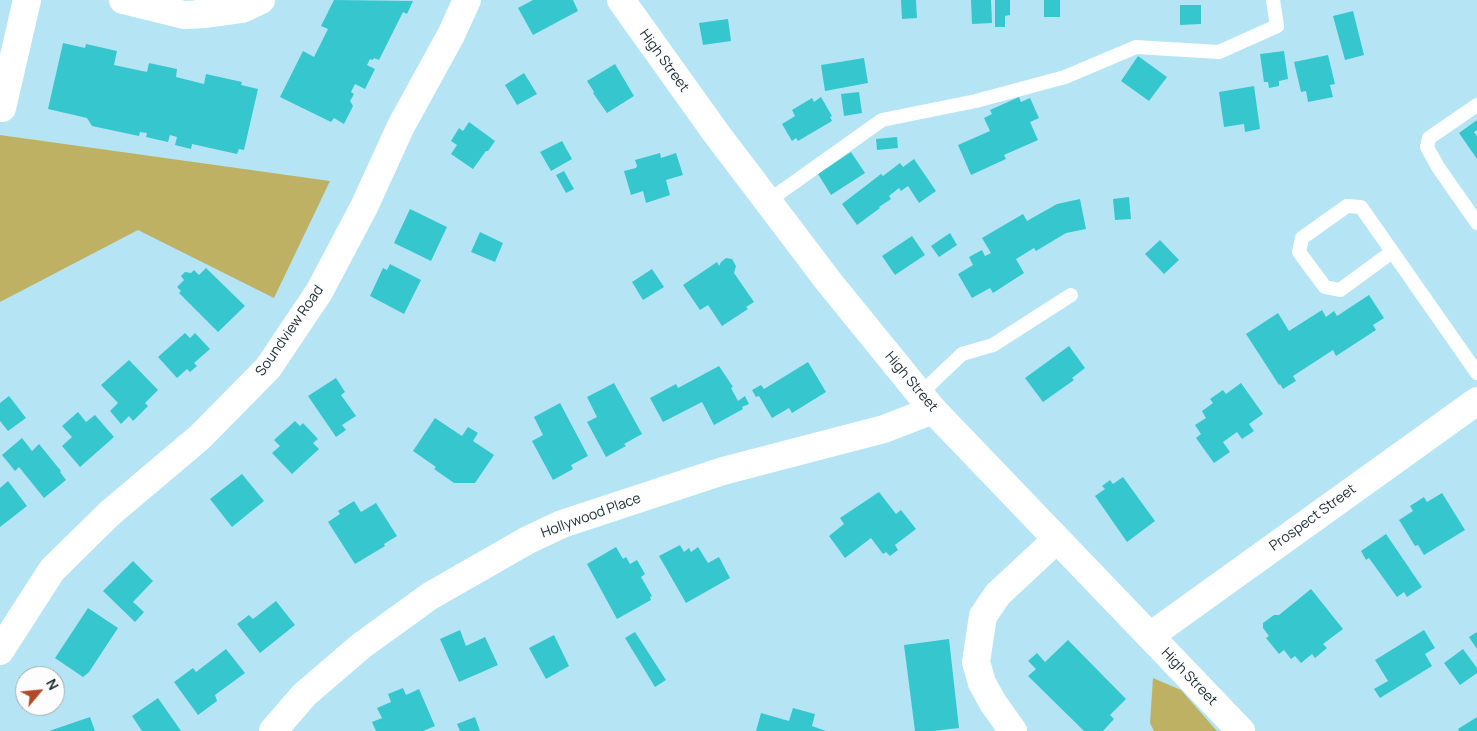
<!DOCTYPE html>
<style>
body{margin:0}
#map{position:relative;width:1477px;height:731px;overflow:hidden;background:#b5e5f4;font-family:Manrope,sans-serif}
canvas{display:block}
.north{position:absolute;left:15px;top:666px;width:50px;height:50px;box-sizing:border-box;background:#fdfdfd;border:1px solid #a2aaac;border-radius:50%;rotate:62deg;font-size:14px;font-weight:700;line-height:20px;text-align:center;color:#1a2d32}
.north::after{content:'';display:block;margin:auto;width:18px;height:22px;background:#b24a26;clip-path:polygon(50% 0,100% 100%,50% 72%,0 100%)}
</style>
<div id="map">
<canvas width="1477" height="731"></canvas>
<div class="north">N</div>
</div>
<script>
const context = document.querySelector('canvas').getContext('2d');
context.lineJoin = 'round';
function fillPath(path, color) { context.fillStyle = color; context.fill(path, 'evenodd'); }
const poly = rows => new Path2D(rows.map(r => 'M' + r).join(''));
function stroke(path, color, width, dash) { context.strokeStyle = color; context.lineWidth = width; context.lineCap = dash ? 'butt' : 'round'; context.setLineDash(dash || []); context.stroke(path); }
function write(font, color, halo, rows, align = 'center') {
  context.font = font + ' Manrope,sans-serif'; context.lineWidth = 4; context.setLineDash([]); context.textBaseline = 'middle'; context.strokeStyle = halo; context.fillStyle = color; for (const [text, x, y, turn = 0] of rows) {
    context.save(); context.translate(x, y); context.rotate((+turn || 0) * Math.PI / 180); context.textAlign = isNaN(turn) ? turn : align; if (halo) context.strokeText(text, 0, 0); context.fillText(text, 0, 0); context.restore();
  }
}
fillPath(poly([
 [0,135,330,181,274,298,138,230,0,302],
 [1153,678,1181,690,1217,731,1154,731,1150,723]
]), '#bfb163');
fillPath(poly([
 [334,0,413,1,407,14,403,12,379,60,374,58,373,60,370,59,367,65,375,69,365,89,355,84,351,92,354,94,350,101,353,106,344,124,334,118,331,122,280,97,303,51,314,57,328,29,321,26],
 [533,0,573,0,578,11,533,35,518,8],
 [901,0,916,0,917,18,902,19],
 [971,0,991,0,992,23,972,24],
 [995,0,1010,0,1010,15,1005,16,1005,27,995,27],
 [1044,0,1060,0,1060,17,1044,17],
 [1180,5,1201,5,1201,24,1180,25],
 [1353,11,1364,55,1345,60,1333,16],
 [728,19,731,41,703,45,699,23],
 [63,43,85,48,86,44,117,51,114,65,147,72,149,63,177,69,176,77,204,84,206,74,242,82,241,85,258,89,244,150,239,149,237,154,192,144,191,149,175,145,177,137,170,135,168,142,146,137,147,133,140,132,139,136,92,126,87,118,48,109],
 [1284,51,1288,79,1279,81,1279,86,1269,88,1268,82,1264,82,1260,54],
 [1328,55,1335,84,1330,85,1333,97,1308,102,1306,91,1301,92,1294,62],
 [1138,56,1167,77,1149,101,1121,81],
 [864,58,868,83,825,91,821,65],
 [615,64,634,96,607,113,593,93,594,92,587,81],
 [524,73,537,94,517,105,505,85],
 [1254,86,1260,129,1245,132,1244,124,1224,127,1219,92],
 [859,92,862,113,844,116,841,94],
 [821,97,832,116,830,117,832,121,798,141,796,138,792,141,782,124,795,116,792,110,812,98,814,102],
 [1019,97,1021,102,1030,98,1039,118,1030,122,1038,140,1004,155,1006,159,971,175,958,145,990,131,984,118,992,114,990,110],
 [1477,120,1477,130,1474,132,1477,136,1477,159,1459,133],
 [469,122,495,141,488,151,486,151,473,169,451,154,457,145,451,141,459,128,463,131],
 [897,137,898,148,877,150,876,139],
 [562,141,572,159,551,171,540,152],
 [851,152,865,173,831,195,818,174],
 [660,153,661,158,676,153,683,175,666,180,670,195,646,203,643,191,631,195,624,171,636,168,637,166,635,160],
 [914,159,936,191,919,203,908,186,901,191,899,188,889,196,891,199,879,207,880,208,857,225,842,204,881,174,883,176,900,163,903,167],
 [564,171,574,189,566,193,556,175],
 [1129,197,1131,219,1115,220,1113,199],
 [1080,199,1086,229,1066,233,1036,251,1034,248,1016,259,1024,273,993,293,990,288,972,298,958,274,973,265,969,257,982,250,985,256,991,253,982,238,1023,214,1027,221,1057,204],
 [410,209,447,227,431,261,394,243],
 [480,232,503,243,495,262,471,252],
 [950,233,957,245,939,257,931,246],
 [912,236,925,255,895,275,882,256],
 [1160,240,1179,260,1164,274,1145,254],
 [726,258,732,259,736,266,734,273,754,302,746,307,748,309,722,326,708,305,700,310,683,285,717,262,719,266,721,262],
 [390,264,421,280,404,314,370,296,383,268,387,270],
 [206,268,245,306,218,332,179,293,181,291,177,287,184,280,181,276,185,272,191,273,194,270,199,275],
 [652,269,664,287,643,300,632,282],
 [1369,295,1384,318,1373,325,1376,330,1336,356,1333,350,1293,376,1296,381,1283,389,1280,384,1279,385,1246,334,1278,313,1289,331,1322,310,1326,317,1334,311,1337,316],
 [185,333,190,338,195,333,210,349,194,363,197,366,190,372,187,369,177,378,158,357],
 [1069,346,1085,368,1072,378,1074,380,1043,402,1025,378],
 [129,360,158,390,145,403,148,406,133,421,129,416,121,424,110,411,118,403,101,385],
 [808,362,826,392,792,413,789,408,772,418,759,396,756,397,752,390,761,385,764,389],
 [719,366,733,387,731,388,738,401,745,396,749,404,742,407,743,409,714,425,702,402,663,422,650,398,676,384,678,388],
 [336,378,345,392,341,395,356,416,342,425,346,430,336,437,308,396],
 [614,383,642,434,624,444,626,446,606,457,587,422,597,417,587,397],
 [1241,383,1263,414,1249,424,1254,431,1242,439,1237,432,1223,442,1230,452,1214,463,1196,438,1201,434,1195,425,1206,418,1202,411,1213,403,1210,399,1223,390,1226,394],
 [9,396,26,418,8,431,0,421,0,403],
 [560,403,588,456,571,465,573,469,553,480,532,441,543,435,534,417],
 [78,412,86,422,95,415,114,437,80,467,62,446,72,437,62,426],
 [435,418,462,436,468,427,478,433,473,441,494,455,475,483,454,483,434,469,436,467,413,451],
 [295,421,300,426,303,423,318,439,313,443,319,449,292,474,272,453,280,446,274,440],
 [22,438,32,451,39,444,61,471,60,472,66,480,44,498,19,467,15,471,2,455],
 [242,474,264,501,232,527,210,499],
 [1123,477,1155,521,1127,542,1095,496,1105,489,1102,486,1110,480,1113,484],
 [8,481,27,506,0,527,0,488],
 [879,492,896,514,901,510,916,529,895,545,898,550,890,556,886,552,883,554,871,538,845,558,829,536,844,524,840,518],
 [1442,493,1465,530,1424,555,1418,545,1415,546,1399,520,1413,511,1410,506,1424,497,1427,502],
 [354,501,361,512,376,503,397,536,384,544,385,546,355,564,328,522,340,514,338,511],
 [1386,534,1422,587,1407,597,1404,592,1397,597,1369,558,1366,560,1361,551],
 [680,545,684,552,689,548,691,552,698,547,708,563,719,557,730,578,686,603,659,556],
 [616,547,623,559,626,557,630,564,637,560,645,574,641,577,652,596,650,597,651,600,617,619,587,564],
 [133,561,153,581,133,602,144,612,135,622,103,591],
 [1311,589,1343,629,1323,644,1327,648,1315,658,1312,654,1301,663,1295,656,1291,659,1284,650,1279,654,1266,638,1269,636,1263,628,1263,623,1274,615,1279,615],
 [276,601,295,625,260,653,237,624,249,615,253,619],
 [88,608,118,628,89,672,83,677,55,658],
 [460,630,466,646,485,637,498,665,459,682,440,639],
 [1424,630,1435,648,1425,654,1432,666,1380,698,1374,689,1388,681,1375,660],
 [635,632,666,680,655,687,625,638],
 [1477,632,1477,649,1469,637],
 [554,635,569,666,546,679,529,648],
 [949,639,959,728,933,731,915,731,904,645],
 [1068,640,1126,699,1110,715,1114,719,1103,731,1084,731,1028,676,1036,669,1028,661,1037,653,1045,662],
 [226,649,245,673,215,695,217,701,198,715,174,682,193,668,196,672],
 [1463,649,1477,668,1477,673,1460,685,1444,663],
 [403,688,406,695,419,689,435,726,423,731,376,731,372,722,382,718,377,708,391,702,388,694],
 [158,698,181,731,142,731,132,716],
 [793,708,815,714,812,726,826,731,756,731,761,713,789,721],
 [90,717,95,731,49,731],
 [475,717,480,731,460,731,457,724],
 [1477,717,1477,731,1459,731,1458,729]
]), '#35c7cd');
stroke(poly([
 [1477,105,1429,138,1427,147,1438,167,1477,223],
 [768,201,882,120,976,101,1065,77,1136,47,1219,52,1277,26,1273,0],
 [1392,252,1340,290,1325,287,1299,252,1302,238,1347,206,1361,207,1477,373],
 [920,394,962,354,993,345,1071,295]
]), '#fff', 14);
stroke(poly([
 [123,0,184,15,206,14],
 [209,0,206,14,242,9,261,0],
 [2,108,27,0],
 [1150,636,1477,401],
 [0,651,52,570,110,513,200,437,268,368,319,292,364,207,401,126,451,35,467,0],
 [273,731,304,695,361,646,430,596,528,540,562,524,723,471,884,429,933,410],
 [1013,731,993,703,982,683,976,662,983,616,998,594,1056,540]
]), '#fff', 28);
stroke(poly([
 [621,0,716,133,829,282,933,410,1241,731]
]), '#fff', 28);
write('14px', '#1a2d32', '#fdfdfd', [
 ["High Street",664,61,54],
 ["Soundview Road",290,331,-55],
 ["High Street",911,382,50],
 ["Hollywood Place",591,516,-20],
 ["Prospect Street",1313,518,-36],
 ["High Street",1189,677,46]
]);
</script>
